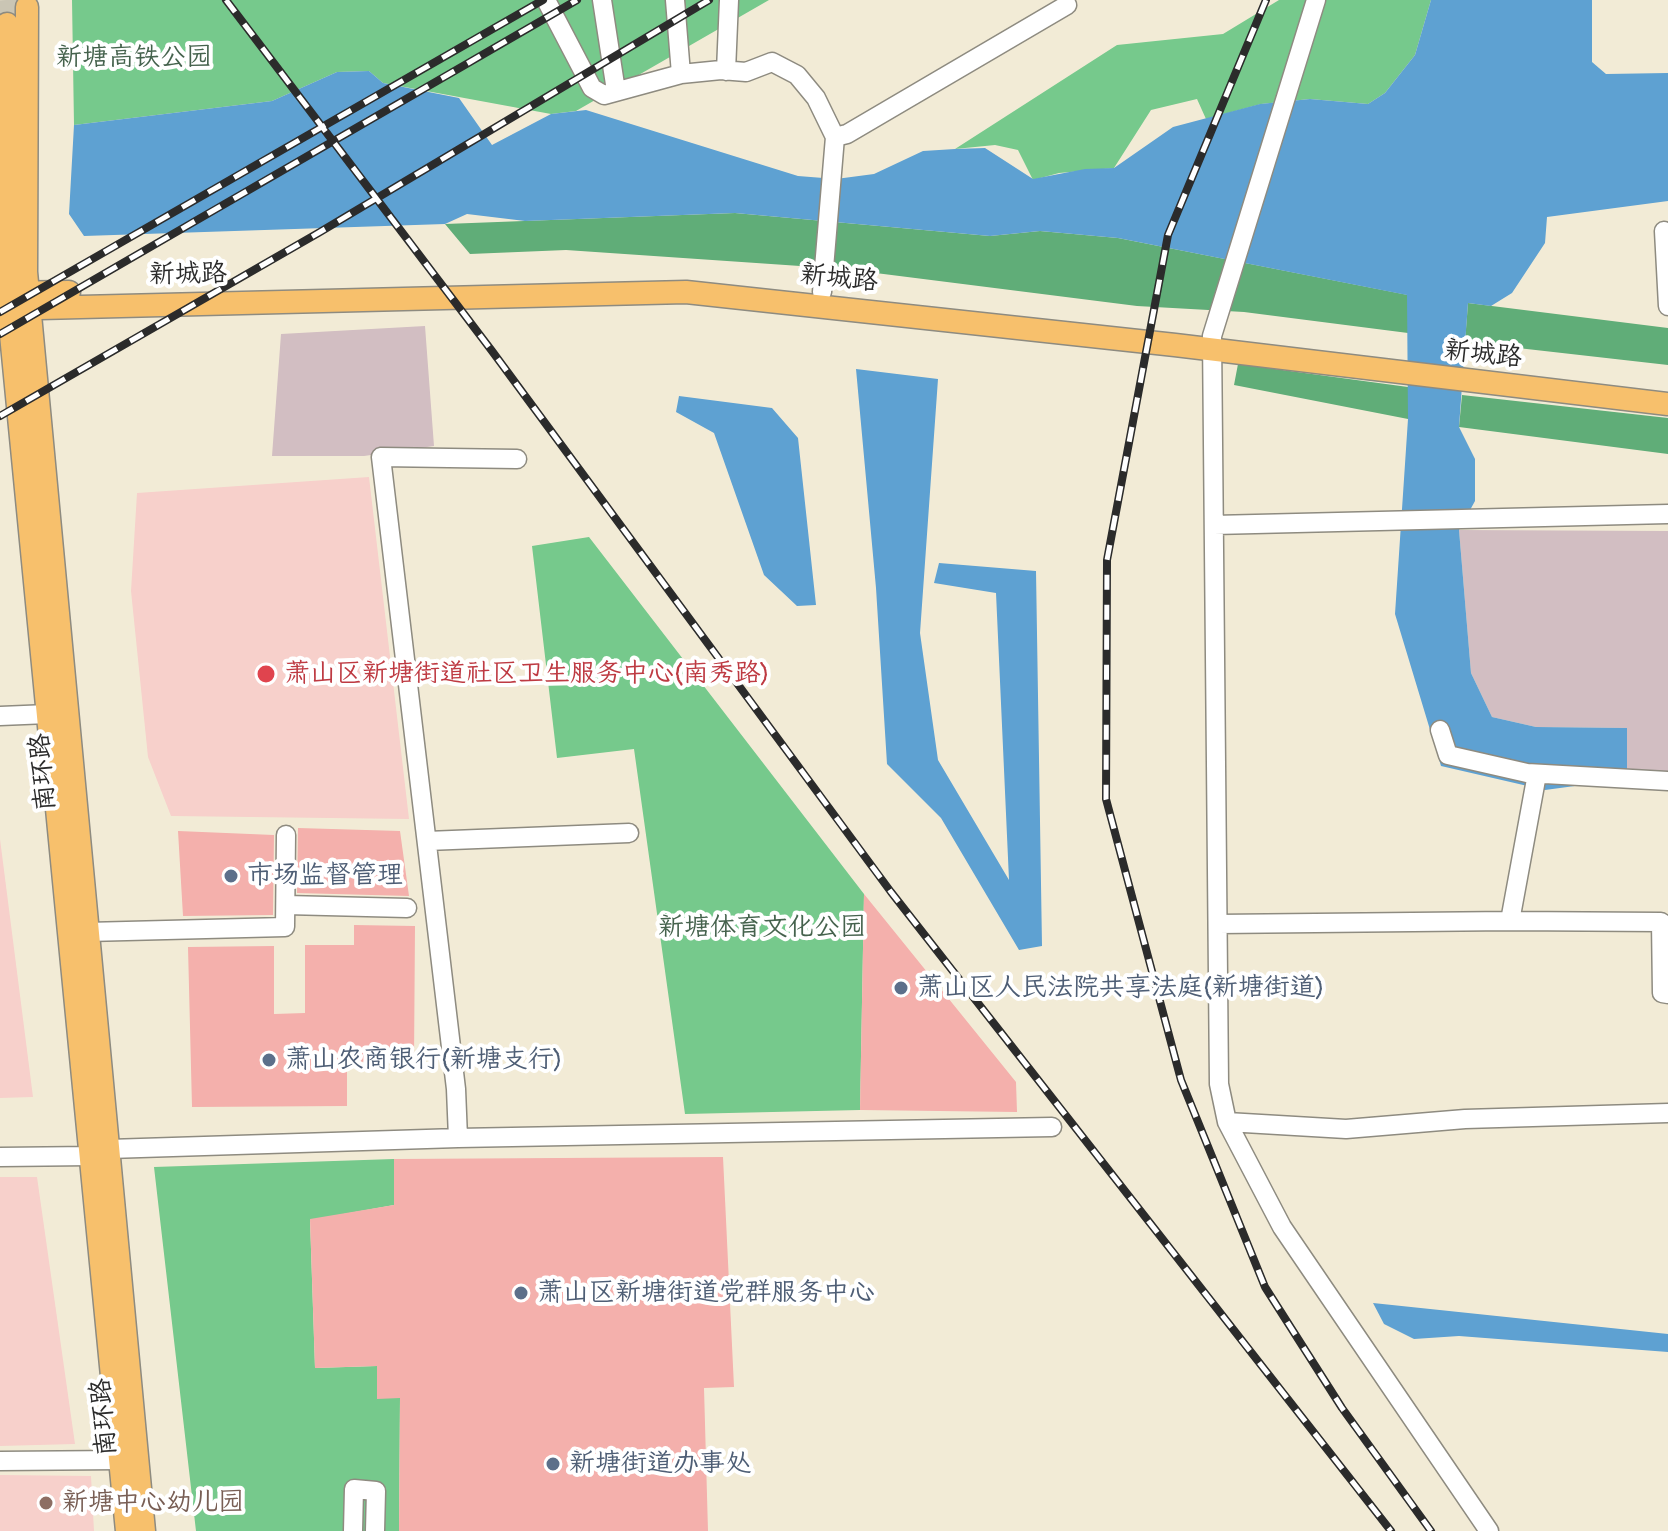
<!DOCTYPE html>
<meta charset="utf-8">
<style>
body{margin:0}
canvas{display:block;background:#f2ebd6}
</style>
<canvas width="1668" height="1531"></canvas>
<script>
const context = document.querySelector('canvas').getContext('2d');
context.lineJoin = 'round';
function fillPath(path, color) { context.fillStyle = color; context.fill(path, 'evenodd'); }
const poly = rows => new Path2D(rows.map(r => 'M' + r).join(''));
function stroke(path, color, width, dash) { context.strokeStyle = color; context.lineWidth = width; context.lineCap = dash ? 'butt' : 'round'; context.setLineDash(dash || []); context.stroke(path); }
function write(font, color, halo, rows, align = 'center') {
  context.font = font + ' Pangolin,"LXGW WenKai TC",sans-serif'; context.lineWidth = 8; context.setLineDash([]); context.textBaseline = 'middle'; context.strokeStyle = halo; context.fillStyle = color; for (const [text, x, y, turn = 0] of rows) {
    context.save(); context.translate(x, y); context.rotate((+turn || 0) * Math.PI / 180); context.textAlign = isNaN(turn) ? turn : align; if (halo) context.strokeText(text, 0, 0); context.fillText(text, 0, 0); context.restore();
  }
}
fillPath(poly([
 [369,477,409,819,171,816,148,757,131,591,137,493],
 [0,839,33,1097,0,1098],
 [0,1177,37,1177,75,1444,0,1446],
 [0,1475,91,1476,94,1531,0,1531]
]), '#f7d0cb');
fillPath(poly([
 [425,326,434,446,364,456,272,456,281,334],
 [1459,530,1668,531,1668,781,1627,779,1627,728,1536,727,1492,717,1471,673]
]), '#d2bec2');
fillPath(poly([
 [72,0,769,0,576,111,551,114,383,83,369,71,337,72,272,101,74,125],
 [1279,0,1431,0,1415,55,1385,93,1368,104,1310,99,1261,104,1206,119,1197,99,1151,110,1114,168,1059,173,1033,180,1018,150,995,145,955,149,1117,45,1223,34],
 [589,537,864,894,860,1110,685,1114,634,749,557,758,532,546],
 [394,1159,394,1205,310,1220,315,1368,377,1366,377,1398,400,1398,399,1531,196,1531,154,1167]
]), '#76c98c');
fillPath(poly([
 [735,213,990,236,1040,231,1118,238,1408,295,1408,333,1244,312,1137,306,844,269,566,250,470,254,445,224],
 [1468,303,1668,328,1668,365,1465,342],
 [1238,364,1408,387,1408,419,1234,385],
 [1462,395,1668,418,1668,454,1459,427]
]), '#60ad78');
fillPath(poly([
 [1431,0,1592,0,1592,62,1606,74,1668,73,1668,201,1547,217,1545,243,1512,293,1491,306,1468,303,1459,427,1475,459,1475,501,1459,530,1471,673,1492,717,1536,727,1627,728,1627,779,1545,790,1441,766,1395,614,1408,419,1407,295,1118,238,1040,231,990,236,735,213,525,221,467,214,445,224,84,236,69,214,74,125,272,101,337,72,369,71,383,83,459,98,492,145,551,114,586,110,798,176,836,179,874,174,923,151,955,149,985,148,1033,179,1085,169,1114,168,1173,127,1260,104,1310,99,1368,104,1385,93,1415,55],
 [856,369,938,379,920,633,938,760,1009,880,996,593,934,583,939,563,1036,571,1042,946,1019,950,941,818,887,764,876,588],
 [679,396,772,408,798,438,816,605,797,606,764,575,714,433,676,412],
 [1373,1303,1668,1334,1668,1352,1459,1336,1414,1339,1384,1324]
]), '#5ea1d2');
fillPath(poly([
 [298,828,400,831,409,896,297,893],
 [178,831,274,835,273,915,183,916],
 [864,894,1016,1082,1017,1112,860,1110],
 [354,925,415,926,414,1061,347,1062,347,1106,192,1107,188,947,274,946,274,1014,305,1013,305,945,354,945],
 [723,1157,734,1387,704,1388,708,1531,399,1531,400,1398,377,1399,377,1366,315,1368,310,1219,394,1205,394,1159]
]), '#f4b0ac');
stroke(poly([
 [6,0,7,24]
]), '#cac5b4', 22, [22, 11]);
const minor = poly([
 [546,0,592,88,604,95,681,74,721,70,746,72,772,62,797,75,816,98,835,137,822,292],
 [602,0,616,91],
 [675,0,681,74],
 [1316,0,1212,336,1219,1084,1227,1122,1282,1227,1489,1531],
 [726,71,729,0],
 [835,137,847,134,1067,5],
 [1664,231,1668,306],
 [1214,525,1668,514],
 [0,716,48,714],
 [1440,730,1448,755,1527,773,1668,781],
 [427,841,629,833],
 [286,905,407,908],
 [1510,921,1661,922,1662,993,1668,994],
 [1218,924,1510,921,1537,774],
 [87,932,285,927,286,835],
 [1227,1122,1346,1129,1465,1119,1668,1113],
 [458,1138,456,1089,381,457,517,459],
 [0,1157,91,1156,109,1149,458,1138,1052,1127],
 [0,1461,120,1460],
 [353,1531,354,1489,376,1491,375,1531]
]);
const major = poly([
 [27,7,26,272,144,1531],
 [7,24,7,293,127,1531],
 [0,293,69,292],
 [0,309,686,292,1175,345,1668,404]
]);
stroke(minor, '#8e8b80', 21);
stroke(major, '#8e8b80', 25);
stroke(minor, '#fff', 18);
stroke(major, '#f7c06c', 22);
const rail = poly([
 [226,0,492,351,891,892,1391,1531],
 [1266,0,1168,235,1107,560,1106,799,1181,1080,1265,1287,1342,1408,1431,1531],
 [0,312,543,0],
 [0,334,577,0],
 [0,416,320,232,709,0]
]);
stroke(rail, '#2b2b2b', 8);
stroke(rail, '#fff', 5, [15]);
for (const [x, y, r, color] of [
 [266,674,10,"#e0444e"],
 [231,876,8,"#5c6f8a"],
 [901,988,8,"#5c6f8a"],
 [269,1060,8,"#5c6f8a"],
 [521,1293,8,"#5c6f8a"],
 [553,1464,8,"#5c6f8a"],
 [46,1503,8,"#8d6e63"]
]) { const dot = new Path2D(); dot.arc(x, y, r, 0, 2 * Math.PI); context.fillStyle = color; context.fill(dot); stroke(dot, '#fff', 3); }
write('26px', '#45624d', '#fff', [
 ["新塘高铁公园",134,58],
 ["新塘体育文化公园",762,928]
]);
write('26px', '#2b2b2b', '#fff', [
 ["新城路",188,275,-1],
 ["新城路",839,279,6],
 ["新城路",1483,355,6],
 ["南环路",44,772,-95],
 ["南环路",105,1417,-95]
]);
write('26px', '#be3a42', '#fff', [
 ["萧山区新塘街道社区卫生服务中心(南秀路)",284,674]
], 'left');
write('26px', '#4e5e75', '#fff', [
 ["市场监督管理",247,876],
 ["萧山区人民法院共享法庭(新塘街道)",917,988],
 ["萧山农商银行(新塘支行)",285,1060],
 ["萧山区新塘街道党群服务中心",537,1293],
 ["新塘街道办事处",569,1464]
], 'left');
write('26px', '#785e54', '#fff', [
 ["新塘中心幼儿园",62,1503]
], 'left');
</script>
